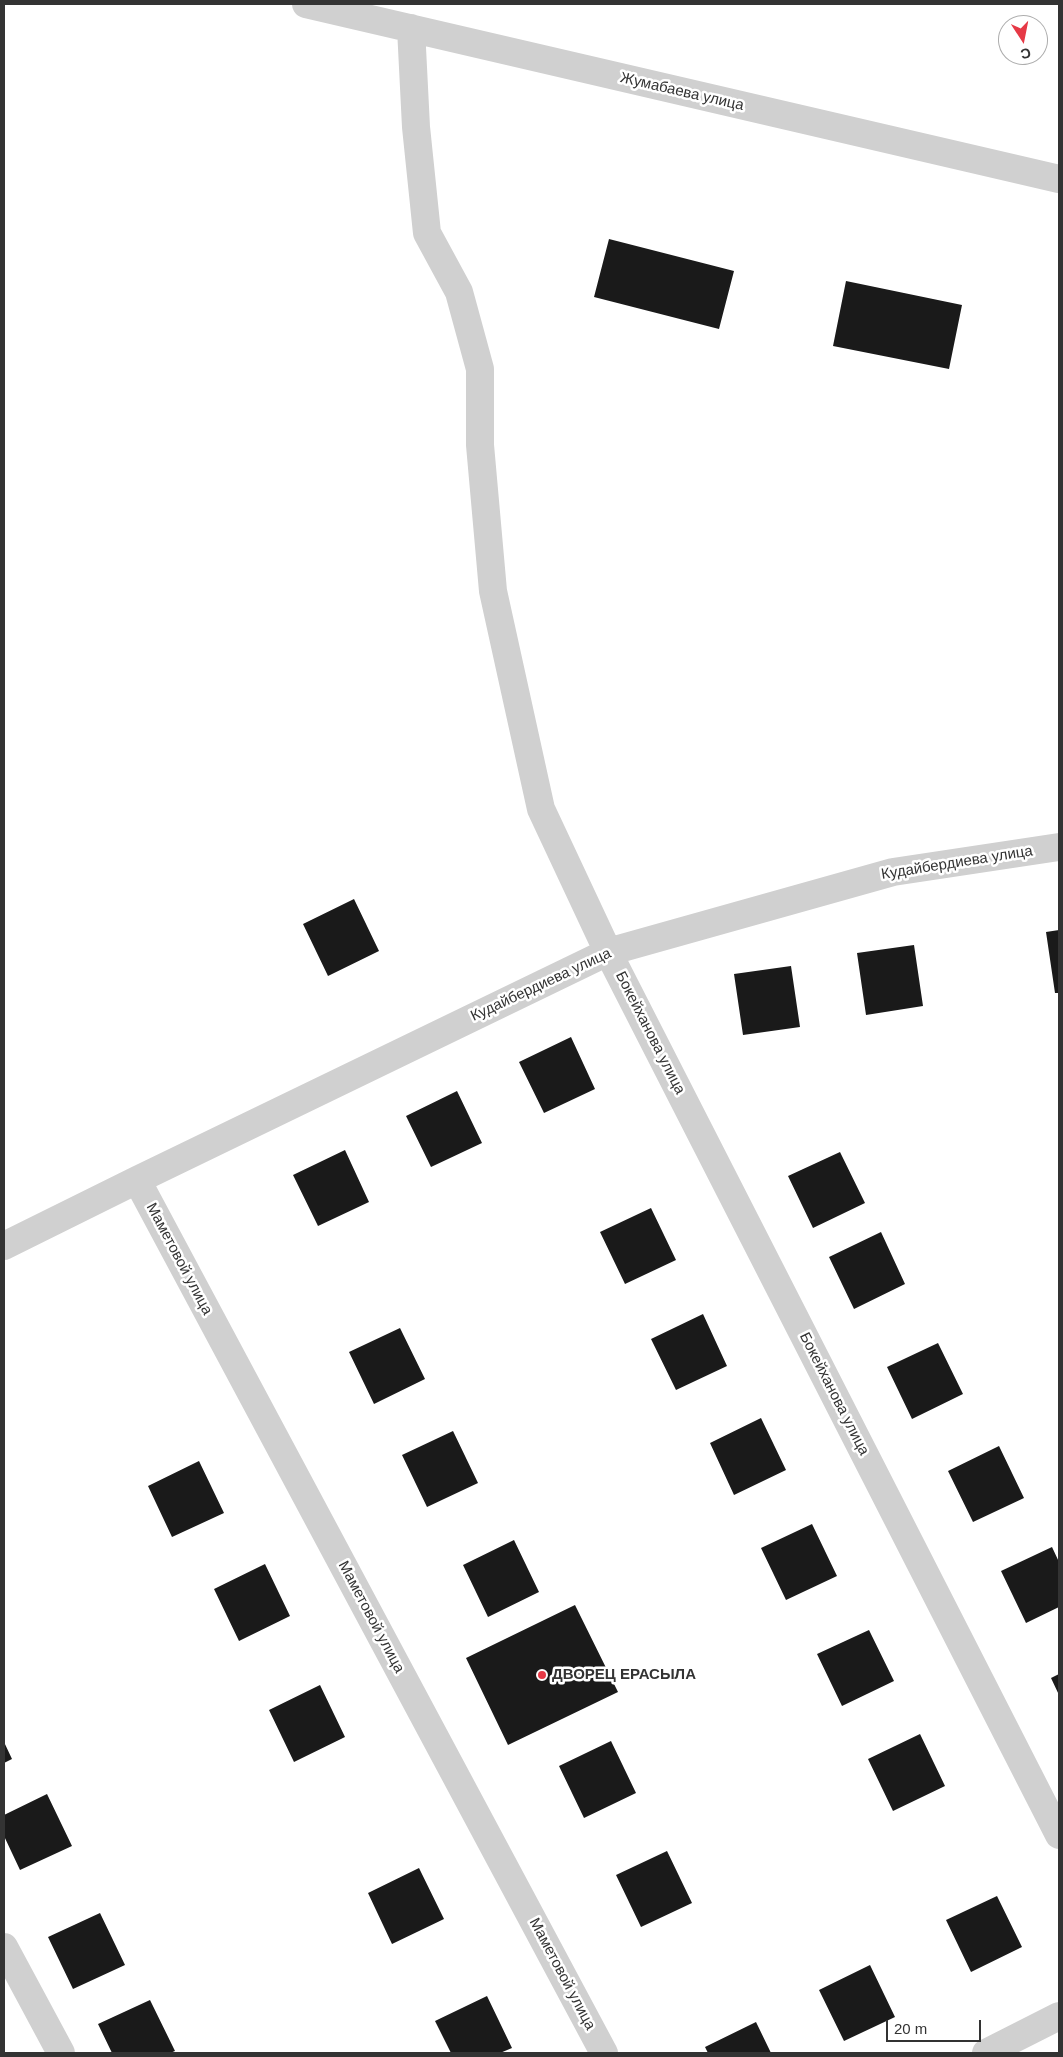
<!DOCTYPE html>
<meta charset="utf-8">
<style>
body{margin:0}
#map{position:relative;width:1063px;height:2057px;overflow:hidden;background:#fff;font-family:Arial,sans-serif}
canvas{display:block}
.frame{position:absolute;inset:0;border:5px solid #333;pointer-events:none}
.north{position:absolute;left:998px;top:15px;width:50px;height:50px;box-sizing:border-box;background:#fff;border:1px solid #adadad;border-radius:50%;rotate:169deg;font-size:14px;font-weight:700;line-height:20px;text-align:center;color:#333}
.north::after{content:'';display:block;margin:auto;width:18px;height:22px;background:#e63946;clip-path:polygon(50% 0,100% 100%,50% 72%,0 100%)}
.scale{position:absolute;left:886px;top:2020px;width:95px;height:22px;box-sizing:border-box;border:2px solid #333;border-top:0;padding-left:6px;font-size:15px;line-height:18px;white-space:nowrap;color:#333;-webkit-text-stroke:4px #fff;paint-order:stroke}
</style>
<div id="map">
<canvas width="1063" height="2057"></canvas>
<div class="frame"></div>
<div class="north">С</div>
<div class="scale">20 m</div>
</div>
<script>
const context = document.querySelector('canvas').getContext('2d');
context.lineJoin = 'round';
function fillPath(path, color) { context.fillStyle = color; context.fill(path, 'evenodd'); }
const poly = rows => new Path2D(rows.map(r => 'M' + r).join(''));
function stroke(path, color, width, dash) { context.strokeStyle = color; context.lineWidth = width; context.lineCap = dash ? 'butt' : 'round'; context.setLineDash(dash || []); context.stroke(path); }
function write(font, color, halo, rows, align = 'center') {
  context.font = font + ' Arial,sans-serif'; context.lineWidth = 5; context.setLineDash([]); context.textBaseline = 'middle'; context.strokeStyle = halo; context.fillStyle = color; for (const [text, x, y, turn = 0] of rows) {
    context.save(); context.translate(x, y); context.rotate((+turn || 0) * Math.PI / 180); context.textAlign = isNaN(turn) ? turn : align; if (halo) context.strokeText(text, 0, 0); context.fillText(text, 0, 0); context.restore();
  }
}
fillPath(poly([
 [609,239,734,271,719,329,594,297],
 [846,281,962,305,949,369,833,346],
 [354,899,379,951,328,976,303,924],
 [1059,930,1059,993,1055,993,1046,932],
 [914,945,923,1006,866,1015,857,953],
 [791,966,800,1027,743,1035,734,974],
 [571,1037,595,1089,544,1113,519,1062],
 [457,1091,482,1143,431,1167,406,1116],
 [345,1150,369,1202,318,1226,293,1175],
 [840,1152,865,1203,813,1228,788,1176],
 [651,1208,676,1260,625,1284,600,1232],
 [881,1232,905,1284,854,1309,829,1257],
 [703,1314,727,1366,676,1390,651,1339],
 [400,1328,425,1379,374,1404,349,1352],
 [938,1343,963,1394,912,1419,887,1367],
 [761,1418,786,1470,734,1495,710,1443],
 [453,1431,478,1483,427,1507,402,1455],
 [999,1446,1024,1498,973,1522,948,1471],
 [199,1461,224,1513,172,1537,148,1486],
 [812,1524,837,1576,786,1600,761,1548],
 [514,1540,539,1592,488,1617,463,1565],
 [1052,1547,1059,1562,1059,1607,1026,1623,1001,1571],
 [265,1564,290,1616,239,1641,214,1589],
 [575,1605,618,1692,508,1745,466,1658],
 [869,1630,894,1681,842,1706,817,1654],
 [1059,1674,1059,1695,1051,1678],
 [320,1685,345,1737,294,1762,269,1710],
 [920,1734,945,1786,893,1811,868,1759],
 [611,1741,636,1793,584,1818,559,1766],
 [4,1742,12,1759,4,1763],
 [47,1794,72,1846,20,1870,4,1836,4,1815],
 [667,1851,692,1903,641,1927,616,1875],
 [419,1868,444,1919,392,1944,368,1893],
 [997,1896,1022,1947,971,1972,946,1920],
 [100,1913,125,1965,73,1989,48,1937],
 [870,1965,895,2017,844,2041,819,1990],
 [487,1996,512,2048,500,2053,451,2053,435,2021],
 [150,2000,175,2051,170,2053,112,2053,98,2024],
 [756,2022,771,2053,708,2053,705,2047]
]), '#1a1a1a');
stroke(poly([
 [306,4,1059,179],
 [411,28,416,127,427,233,459,292,480,369,480,445,493,591,541,809,608,952,1059,1835],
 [137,1180,604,2053],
 [4,1246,137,1180,608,952,893,872,1059,847],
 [4,1947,61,2053],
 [986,2053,1059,2016]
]), '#d0d0d0', 28);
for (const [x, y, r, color] of [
 [542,1675,5,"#e63946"]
]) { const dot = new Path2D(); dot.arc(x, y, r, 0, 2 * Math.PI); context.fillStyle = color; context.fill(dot); stroke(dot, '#fff', 2); }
write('15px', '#333', '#fff', [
 ["Жумабаева улица",682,92,13],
 ["Кудайбердиева улица",957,863,-9],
 ["Кудайбердиева улица",541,985,-25],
 ["Бокейханова улица",650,1033,63],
 ["Маметовой улица",179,1259,62],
 ["Бокейханова улица",834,1394,63],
 ["Маметовой улица",371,1617,62],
 ["Маметовой улица",562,1974,62]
]);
write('bold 15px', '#333', '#fff', [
 ["ДВОРЕЦ ЕРАСЫЛА",552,1675]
], 'left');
</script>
